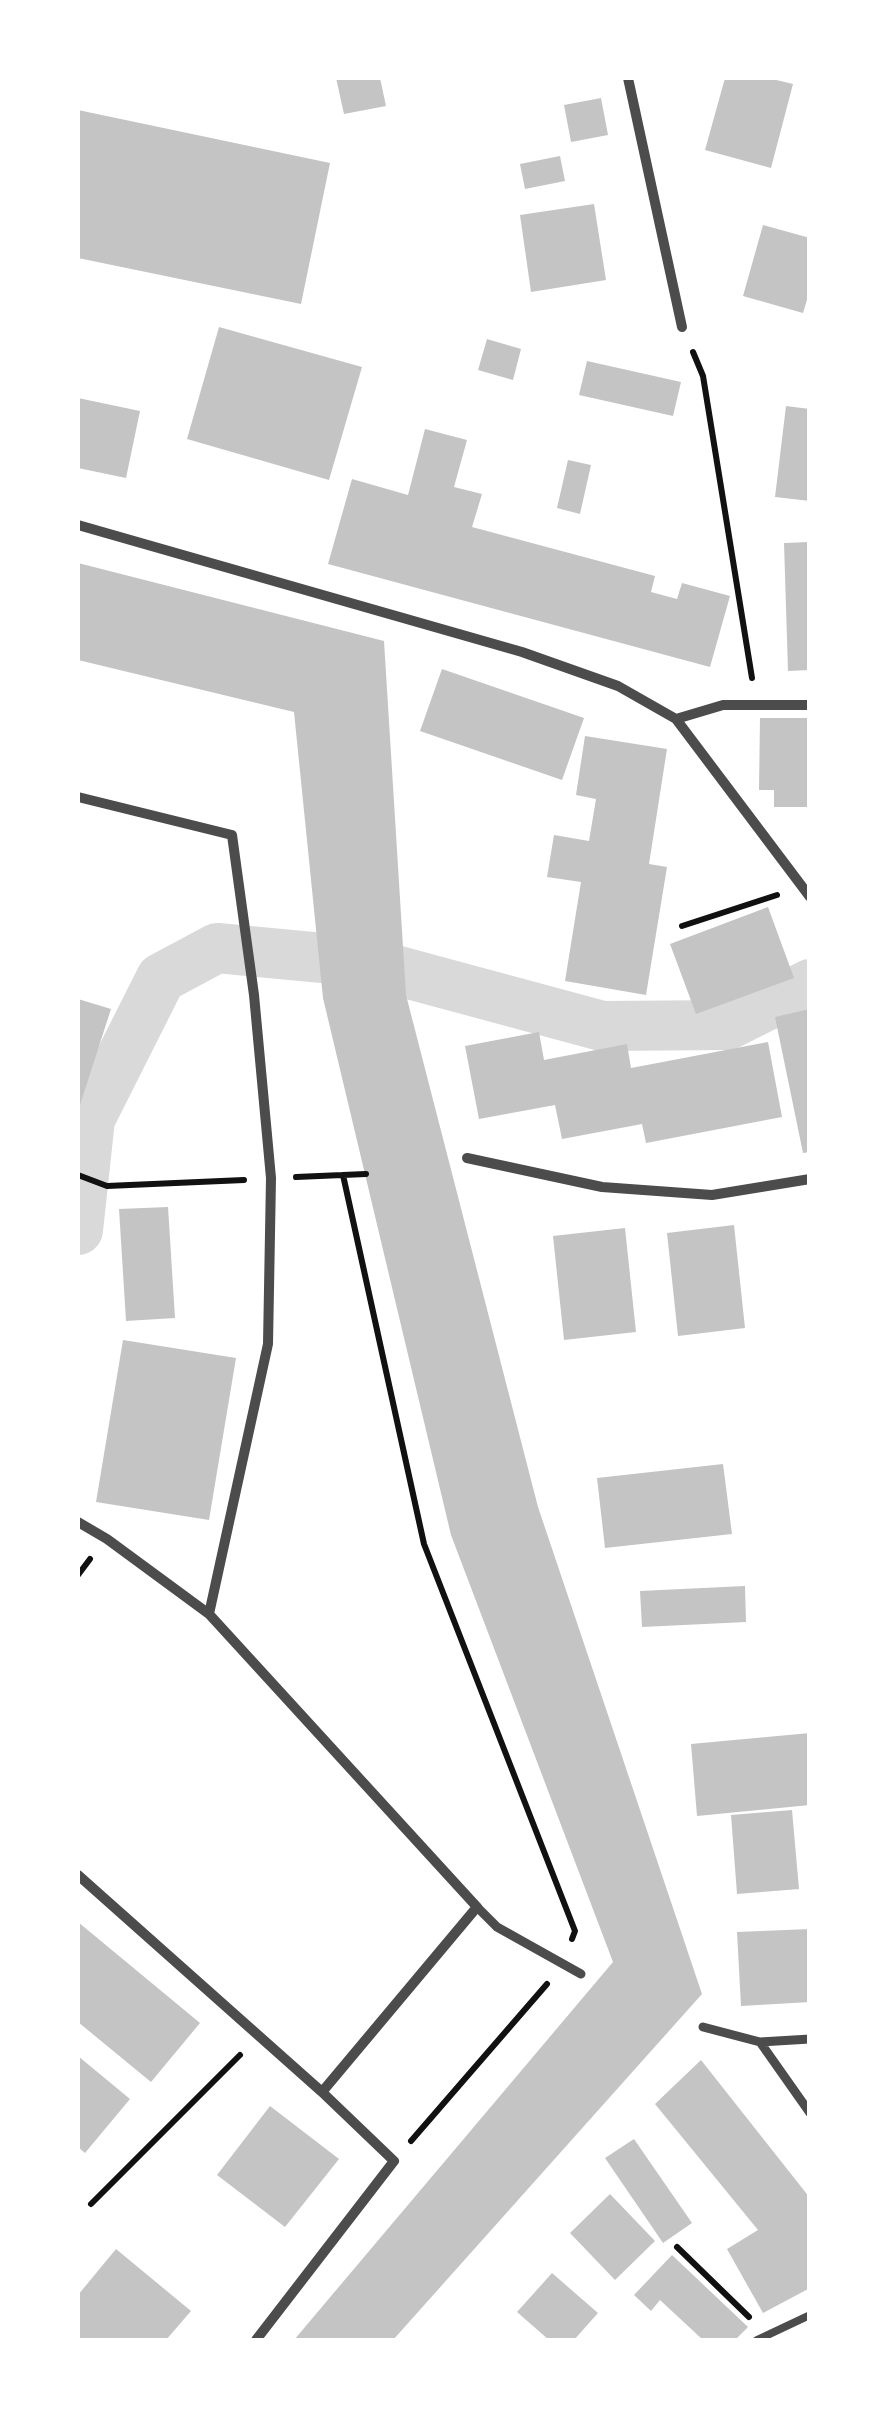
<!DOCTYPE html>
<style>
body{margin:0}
#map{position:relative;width:887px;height:2418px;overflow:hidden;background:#fff;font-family:"Fira Sans",sans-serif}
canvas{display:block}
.frame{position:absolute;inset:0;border:80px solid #fff;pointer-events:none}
</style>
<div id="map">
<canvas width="887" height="2418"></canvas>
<div class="frame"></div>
</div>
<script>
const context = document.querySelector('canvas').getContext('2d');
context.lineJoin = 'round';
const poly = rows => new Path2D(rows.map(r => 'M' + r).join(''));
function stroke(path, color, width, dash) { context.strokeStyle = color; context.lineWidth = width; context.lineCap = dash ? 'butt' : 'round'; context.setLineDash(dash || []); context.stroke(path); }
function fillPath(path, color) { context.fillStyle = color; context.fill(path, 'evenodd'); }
stroke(poly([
 [78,1230,90,1119,161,978,217,948,365,962,602,1026,728,1025,810,984]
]), '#d9d9d9', 50);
fillPath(poly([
 [336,78,380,78,386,106,344,114],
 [725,78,768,78,793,84,771,168,705,150],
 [601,98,608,135,571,142,564,105],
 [78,110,330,163,301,304,78,258],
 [560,156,565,181,525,189,520,164],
 [594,204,606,280,531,292,520,215],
 [763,225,810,238,810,290,803,313,743,296],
 [219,327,362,367,329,480,187,439],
 [487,339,521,349,513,380,478,370],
 [587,361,681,382,673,416,579,395],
 [78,398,140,411,126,478,78,468],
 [786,406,810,409,810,501,775,497],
 [425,429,467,440,454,487,482,494,472,527,655,576,651,592,677,599,682,583,730,596,710,667,328,564,352,479,408,495],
 [568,460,591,465,580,514,557,508],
 [810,542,810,670,788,671,784,543],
 [78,563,384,641,406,995,538,1507,702,1994,393,2340,294,2340,613,1962,451,1535,323,998,294,712,78,660],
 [442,669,584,718,562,780,420,731],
 [760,718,810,718,810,807,774,807,774,790,759,790],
 [585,736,667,749,649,864,667,867,646,995,565,981,581,882,547,877,554,835,589,841,596,799,576,795],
 [768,907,794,978,696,1014,670,944],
 [78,999,111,1009,78,1111],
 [810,1009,810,1152,803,1153,775,1017],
 [539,1032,544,1060,627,1044,631,1068,768,1042,782,1117,646,1143,642,1124,562,1139,555,1105,479,1119,465,1046],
 [168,1207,175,1318,126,1321,119,1209],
 [734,1225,745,1328,678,1336,667,1233],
 [625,1228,636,1332,564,1340,553,1236],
 [123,1340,236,1358,209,1520,96,1502],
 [723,1464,732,1534,605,1548,597,1478],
 [745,1586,746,1622,642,1627,640,1591],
 [810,1733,810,1805,697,1816,691,1744],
 [792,1810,799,1889,737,1894,731,1815],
 [78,1922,200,2023,151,2082,78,2022],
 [810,1929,810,2002,741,2006,737,1932],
 [78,2056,130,2099,85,2153,78,2147],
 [701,2060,810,2198,810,2288,763,2313,727,2249,758,2230,655,2104],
 [270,2106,339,2159,285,2227,217,2175],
 [634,2139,692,2223,663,2243,605,2158],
 [610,2194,655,2241,615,2280,570,2233],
 [116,2249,191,2311,166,2340,78,2340,78,2295],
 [672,2255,748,2327,735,2340,703,2340,660,2300,651,2311,634,2295],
 [552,2273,598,2313,574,2340,549,2340,517,2312]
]), '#c4c4c4');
stroke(poly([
 [693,352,703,376,752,678],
 [682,926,777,895],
 [78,1175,107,1186,244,1180],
 [343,1175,424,1544,575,1931,572,1939],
 [296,1177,366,1174],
 [78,1575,90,1559],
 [411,2141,547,1984],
 [91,2204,240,2055],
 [677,2247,749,2317]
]), '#111', 6);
stroke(poly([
 [757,2340,810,2315]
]), '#4c4c4c', 8);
stroke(poly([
 [477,1907,497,1927,581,1974],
 [703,2027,760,2042,810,2039],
 [760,2042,810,2113]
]), '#4c4c4c', 9);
stroke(poly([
 [628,78,682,327],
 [78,525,522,652,618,686,676,719,810,897],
 [676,719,723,705,810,705],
 [78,797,232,835,254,995,271,1178,268,1344,209,1614],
 [467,1158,602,1187,712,1195,810,1179],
 [78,1522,107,1539,209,1614,477,1907,322,2092,78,1875],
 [256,2340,394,2161,322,2092]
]), '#4c4c4c', 10);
</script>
